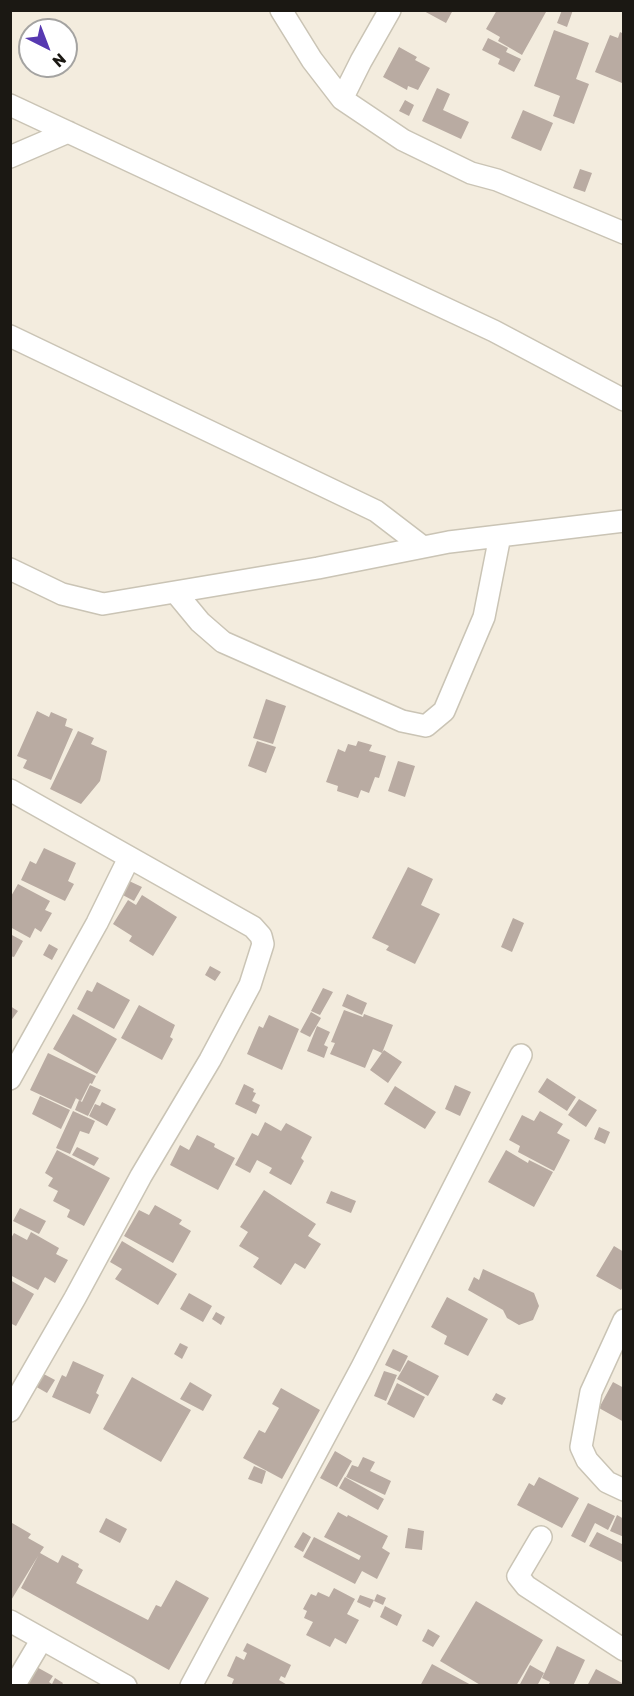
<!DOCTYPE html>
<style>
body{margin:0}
#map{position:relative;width:634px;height:1696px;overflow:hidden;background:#f3ecde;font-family:Rubik,sans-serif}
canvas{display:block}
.frame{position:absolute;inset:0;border:12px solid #1b1813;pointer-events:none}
.north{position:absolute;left:18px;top:18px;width:60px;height:60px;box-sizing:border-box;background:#fff;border:2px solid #a4a3a1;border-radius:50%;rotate:138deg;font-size:16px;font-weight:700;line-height:24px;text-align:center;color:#1b1813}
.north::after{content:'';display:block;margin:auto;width:21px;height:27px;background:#5739b1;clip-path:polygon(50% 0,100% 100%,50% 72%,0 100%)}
</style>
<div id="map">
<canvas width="634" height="1696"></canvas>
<div class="frame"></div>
<div class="north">N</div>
</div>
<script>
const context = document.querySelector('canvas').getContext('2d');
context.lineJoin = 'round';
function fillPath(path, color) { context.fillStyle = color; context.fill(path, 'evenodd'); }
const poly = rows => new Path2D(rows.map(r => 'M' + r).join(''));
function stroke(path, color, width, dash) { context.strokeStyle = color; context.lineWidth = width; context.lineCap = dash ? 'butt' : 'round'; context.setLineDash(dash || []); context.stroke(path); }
fillPath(poly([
 [422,10,453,10,446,23],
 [497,10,546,12,522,55,498,41,500,37,486,29],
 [562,10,573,10,567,27,557,23],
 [554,30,589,43,576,79,589,84,574,124,553,116,560,96,534,86],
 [620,32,624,34,624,79,622,83,595,72,610,35,618,38],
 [488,38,508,48,506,52,521,59,514,72,498,64,500,59,482,50],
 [399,47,417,57,415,60,430,68,418,90,408,86,407,90,383,77],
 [437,88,450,94,443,110,469,122,461,139,422,121],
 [405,100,414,105,409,116,399,111],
 [523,110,553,123,541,151,511,138],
 [580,169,592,173,585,192,573,188],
 [266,699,286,706,273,744,253,738],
 [37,711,49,717,51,712,67,719,65,726,73,729,51,780,23,768,27,760,17,756],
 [78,731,94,738,91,744,107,751,100,781,81,804,50,789],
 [257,741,276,747,266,773,248,766],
 [358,741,372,745,369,751,386,756,379,778,375,777,369,793,361,790,358,798,337,791,338,786,326,782,338,749,345,752,348,744,356,746],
 [398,761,415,766,405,797,388,791],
 [44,848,76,863,68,881,74,884,65,901,21,880,30,861,36,864],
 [408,867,433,879,421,905,440,914,415,964,386,950,389,946,372,938],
 [127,880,142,887,134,901,119,893],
 [18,884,50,901,45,910,52,913,41,932,35,928,30,938,10,927,10,898],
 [142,895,177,917,153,956,129,941,132,936,113,924,128,900,136,905],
 [513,918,524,923,512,952,501,947],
 [10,934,23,941,14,957,10,956],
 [49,944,58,949,52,960,43,955],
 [210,966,221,972,215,981,205,975],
 [97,982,130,1000,114,1029,77,1009,87,990,92,992],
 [323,988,333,992,320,1015,311,1011],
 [347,994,367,1003,362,1015,342,1006],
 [139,1005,175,1025,170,1037,173,1039,162,1060,121,1038],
 [10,1006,18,1011,10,1022],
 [344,1010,363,1017,364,1014,393,1025,382,1053,373,1049,365,1068,330,1054,335,1043,331,1042],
 [311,1012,321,1018,310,1037,300,1032],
 [73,1014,117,1039,97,1074,53,1049],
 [269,1015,299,1029,282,1070,247,1054,259,1026,263,1028],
 [317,1026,330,1032,324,1045,328,1047,324,1058,307,1051],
 [384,1050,402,1062,388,1083,370,1070],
 [48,1053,96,1076,92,1084,90,1083,81,1101,74,1097,76,1098,71,1109,30,1090],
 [547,1078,576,1097,567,1111,538,1092],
 [244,1084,254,1089,253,1092,256,1093,252,1101,260,1105,256,1114,235,1104],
 [90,1085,101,1090,88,1116,75,1110,79,1100,82,1102],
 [455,1085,471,1092,460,1116,445,1109],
 [395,1086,436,1112,425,1129,384,1104],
 [40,1096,70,1110,61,1129,32,1114],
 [579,1099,597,1110,586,1127,568,1115],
 [102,1102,116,1109,107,1126,89,1116,95,1104,100,1106],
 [73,1111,95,1121,89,1134,80,1131,70,1154,56,1148],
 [540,1111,563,1124,557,1133,570,1140,554,1171,518,1152,520,1146,509,1140,522,1115,534,1121],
 [265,1122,281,1131,286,1123,312,1137,301,1158,304,1161,291,1185,269,1173,272,1168,257,1160,250,1173,235,1165,252,1133,258,1136],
 [599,1127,610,1132,605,1144,594,1139],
 [197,1135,215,1144,214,1147,235,1158,218,1190,170,1165,180,1145,189,1150],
 [77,1147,99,1158,94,1166,72,1155],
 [57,1150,110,1178,84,1226,67,1217,70,1210,53,1201,58,1191,48,1186,53,1178,45,1173],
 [506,1150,528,1163,529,1160,553,1172,534,1207,488,1182],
 [264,1190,316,1224,308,1236,321,1244,305,1269,295,1263,281,1285,253,1267,259,1258,239,1246,248,1232,240,1227],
 [331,1191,356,1201,351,1213,326,1203],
 [155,1205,182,1220,179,1224,191,1231,173,1263,124,1236,139,1210,149,1215],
 [20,1208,46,1221,39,1234,13,1221],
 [31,1232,59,1248,56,1254,68,1260,55,1283,45,1277,38,1290,10,1275,10,1240,14,1233,27,1240],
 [122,1241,177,1274,158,1305,115,1279,122,1269,110,1262],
 [614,1246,624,1252,624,1285,621,1290,596,1276],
 [483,1269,534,1293,539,1306,533,1320,519,1325,507,1318,503,1310,468,1290,474,1277,479,1280],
 [10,1280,34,1294,16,1326,10,1323],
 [189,1293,212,1306,203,1322,180,1309],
 [447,1297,488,1319,468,1356,444,1344,447,1336,431,1327],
 [216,1312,225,1317,221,1325,212,1319],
 [180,1343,188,1347,182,1359,174,1354],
 [393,1349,408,1356,400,1372,385,1365],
 [408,1360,439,1376,428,1396,397,1379],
 [73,1361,104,1375,96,1393,99,1395,90,1414,52,1397,62,1375,66,1377],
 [384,1371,397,1375,386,1401,374,1396],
 [40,1372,55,1380,47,1393,33,1385],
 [132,1377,191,1410,161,1462,103,1429],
 [190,1382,212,1395,203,1411,180,1399],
 [613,1382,624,1388,624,1422,599,1408],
 [397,1383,425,1397,414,1418,387,1404],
 [281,1388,320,1410,282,1479,243,1458,259,1430,265,1433,279,1408,272,1404],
 [496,1393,506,1398,502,1405,492,1400],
 [335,1451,352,1461,337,1487,320,1478],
 [363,1457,375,1462,370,1471,391,1481,385,1495,346,1477,352,1465,358,1467],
 [254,1466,266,1471,262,1484,248,1479],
 [345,1477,384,1499,378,1510,339,1488],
 [539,1477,579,1498,562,1528,517,1505,529,1483,534,1486],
 [588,1503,615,1516,608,1530,595,1523,585,1543,571,1536],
 [338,1512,347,1517,348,1515,388,1536,382,1548,390,1553,377,1579,362,1571,355,1584,303,1557,314,1537,359,1560,361,1556,324,1537],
 [617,1515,624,1519,624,1537,610,1531],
 [106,1518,127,1529,120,1543,99,1532],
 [12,1523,31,1534,28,1538,44,1547,40,1553,58,1563,62,1555,79,1564,78,1567,83,1570,76,1583,148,1620,156,1605,161,1607,176,1580,209,1598,169,1670,21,1588,38,1556,10,1602,10,1526],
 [408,1528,424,1531,422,1550,405,1548],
 [303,1532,311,1537,303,1552,294,1547],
 [597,1532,624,1545,624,1563,589,1546],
 [334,1588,355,1599,347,1614,359,1620,346,1644,335,1638,330,1647,306,1635,313,1622,304,1618,307,1611,303,1609,311,1594,316,1596,318,1592,329,1597],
 [377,1594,386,1598,383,1605,374,1601],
 [360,1595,374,1600,370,1608,357,1602],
 [476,1601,543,1640,516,1686,482,1686,440,1661],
 [385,1606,402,1615,397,1626,380,1617],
 [428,1629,440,1636,433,1647,422,1641],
 [247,1643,291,1665,285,1678,281,1676,279,1680,289,1686,231,1686,234,1679,227,1676,236,1656,244,1660,247,1653,243,1651],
 [557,1646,585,1660,573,1686,548,1686,550,1682,542,1678],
 [432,1664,473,1686,420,1686],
 [33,1665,53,1676,49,1682,52,1684,55,1678,63,1683,61,1686,21,1686],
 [530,1665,544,1673,537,1686,519,1686],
 [596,1669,624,1684,624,1686,587,1686]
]), '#b9aba2');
const street = poly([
 [281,10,312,60,342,99,403,140,471,173,497,180,624,233],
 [342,99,361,61,390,10],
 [10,105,494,331,624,400],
 [10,157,68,132],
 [10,336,376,511,423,547],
 [10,569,62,594,103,604,318,568,449,542,624,521],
 [176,593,200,622,223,642,402,721,426,726,444,711,484,617,500,536],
 [10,790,253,927,261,936,263,944,250,985,210,1060,141,1176,75,1298,10,1411],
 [10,1079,97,923,129,858],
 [624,1320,591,1392,581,1447,587,1460,607,1482,624,1490],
 [541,1537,518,1576,526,1586,624,1650],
 [10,1621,126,1686],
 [14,1686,42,1639],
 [191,1686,362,1367,521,1055]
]);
stroke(street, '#cac4b5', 24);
stroke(street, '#fff', 21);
</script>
